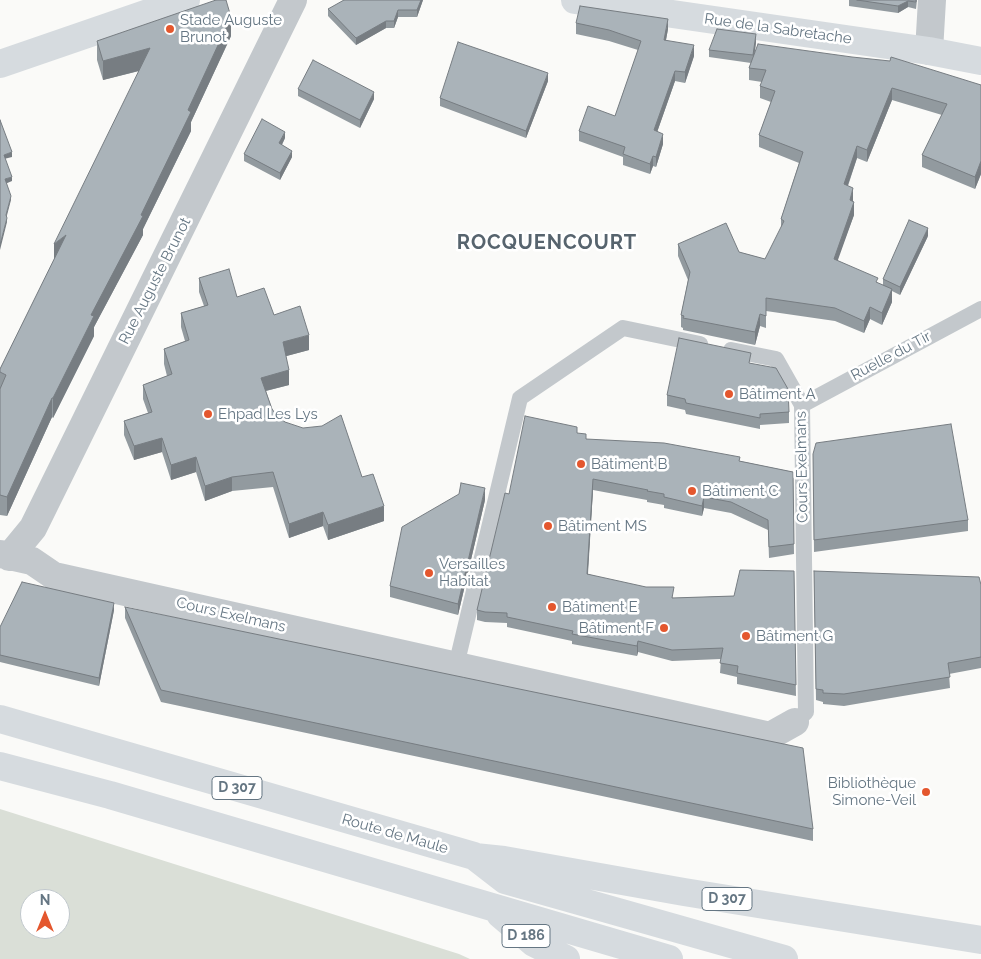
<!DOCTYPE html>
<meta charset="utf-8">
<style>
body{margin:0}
#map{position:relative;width:981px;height:959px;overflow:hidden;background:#fafaf8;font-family:Raleway,sans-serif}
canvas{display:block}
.north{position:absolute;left:20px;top:889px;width:50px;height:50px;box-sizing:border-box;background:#fff;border:1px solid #c1c8cd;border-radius:50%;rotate:0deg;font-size:14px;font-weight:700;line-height:20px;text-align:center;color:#657683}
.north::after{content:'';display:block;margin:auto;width:18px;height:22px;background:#e4572e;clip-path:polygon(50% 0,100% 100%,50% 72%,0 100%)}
</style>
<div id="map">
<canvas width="981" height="959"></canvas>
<div class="north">N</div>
</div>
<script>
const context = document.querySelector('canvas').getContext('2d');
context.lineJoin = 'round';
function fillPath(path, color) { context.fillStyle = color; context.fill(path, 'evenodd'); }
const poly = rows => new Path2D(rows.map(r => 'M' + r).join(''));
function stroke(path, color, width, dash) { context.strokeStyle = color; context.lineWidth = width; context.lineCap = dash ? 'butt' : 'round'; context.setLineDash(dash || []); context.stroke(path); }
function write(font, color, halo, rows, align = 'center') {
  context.font = font + ' Raleway,sans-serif'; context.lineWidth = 5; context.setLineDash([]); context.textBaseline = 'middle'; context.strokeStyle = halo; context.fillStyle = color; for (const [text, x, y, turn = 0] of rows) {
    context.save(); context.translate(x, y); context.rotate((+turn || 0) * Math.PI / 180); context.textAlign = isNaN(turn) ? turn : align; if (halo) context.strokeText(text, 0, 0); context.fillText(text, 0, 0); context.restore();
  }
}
fillPath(poly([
 [0,809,459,954,470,959,0,959],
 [30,899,60,899,60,929,30,929]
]), '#dadfd7');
stroke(poly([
 [731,350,776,359,802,405,806,712,795,722],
 [802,405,981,309],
 [456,666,520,398,623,328,700,344]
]), '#c3c8cc', 16);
stroke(poly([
 [929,51,932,0],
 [0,554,32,561,54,576,770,736,795,722],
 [9,557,33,528,293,0]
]), '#c3c8cc', 28);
stroke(poly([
 [575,0,929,51,981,61],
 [0,64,186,0]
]), '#d6dbdf', 28);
stroke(poly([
 [0,719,474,856,505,880,784,959],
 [0,766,110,795,669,959],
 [475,857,504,860,684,892,981,940],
 [500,914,534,943,566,959]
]), '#d6dbdf', 28);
fillPath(poly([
 [423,0,417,17,398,17,394,28,386,28,356,45,328,16,328,9],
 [849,0,917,0,916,9,908,7,898,13,849,6],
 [576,23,668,29,666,40,694,56,685,83,675,81,657,132,663,144,656,167,653,166,650,174,623,165,623,157,579,141,579,131,615,116,638,50,609,41,576,34],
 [231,36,191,122,191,131,143,229,143,235,94,327,94,336,53,418,52,417,7,516,0,515,0,369,54,260,139,71,103,80,97,60,97,41],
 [756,42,755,52,981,85,981,174,975,189,922,167,922,155,942,115,892,100,867,162,857,158,848,186,853,200,854,215,837,260,878,283,883,285,883,279,928,236,900,295,892,291,892,302,882,325,870,319,864,333,835,321,766,311,766,328,760,326,755,345,683,330,683,328,681,327,681,315,688,280,678,256,678,244,739,252,765,259,781,229,781,219,799,163,759,147,759,135,771,102,760,98,760,86,762,82,749,80,749,68,751,63,709,57,709,50],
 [548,81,526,138,440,106,440,98],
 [298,89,374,99,360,128,298,96],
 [285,138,282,145,292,157,280,180,244,161,244,154],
 [199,278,274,315,309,350,286,356,289,385,266,391,272,409,277,416,362,477,384,521,328,540,323,526,289,538,273,487,232,491,205,501,196,472,171,480,162,452,134,460,124,435,124,421,148,413,143,399,143,385,167,376,164,364,164,349,185,341,181,327,181,313,204,306,199,292],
 [751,363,789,412,789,423,760,425,760,429,686,414,685,410,667,406,667,395],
 [577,433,586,439,740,461,793,472,794,554,769,558,768,530,731,513,704,508,702,516,664,508,664,505,647,502,647,500,593,490,588,574,674,598,734,596,794,571,796,696,737,684,737,677,720,673,721,659,672,661,638,652,637,656,572,644,572,641,507,627,507,623,485,622,477,620,477,610,509,494],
 [813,454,968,520,968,531,814,552],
 [485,500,458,615,390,597,390,586],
 [814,571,981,585,981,668,949,674,950,688,844,706,823,704,823,702,816,700],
 [125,607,813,829,813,841,161,702,125,618],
 [114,610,99,686,0,662,0,627]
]), '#929a9f');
fillPath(poly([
 [421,0,423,0,417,17,417,10],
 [908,1,908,7,898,13,898,6],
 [398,10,398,17,394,28,394,21],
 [231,17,231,36,191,122,191,131,143,229,143,235,94,327,94,336,53,418,53,398,91,315,141,215,188,110],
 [668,19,668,29,664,50,664,40],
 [386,21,386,28,356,45,356,38],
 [756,34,756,42,753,63,753,55],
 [694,45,694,56,685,83,685,72],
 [150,48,150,68,103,80,103,61],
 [675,71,675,81,654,141,654,130],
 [548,73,548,81,526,138,526,131],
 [892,88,892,100,867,162,867,150],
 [374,92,374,99,360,128,360,120],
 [285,132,285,138,279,150,279,143],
 [663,134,663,144,656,167,656,157],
 [857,146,857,158,844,196,844,184],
 [292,151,292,157,280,180,280,173],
 [12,152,12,157,4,159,4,155],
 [653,156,653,166,650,174,650,164],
 [981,161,981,174,975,189,975,177],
 [12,177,12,181,5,184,5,179],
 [853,188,853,200,850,212,850,200],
 [11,196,11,200,6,219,6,215],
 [854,202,854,215,834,271,834,259],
 [7,218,7,222,0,250,0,245],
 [928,228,928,236,900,295,900,287],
 [66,235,54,263,54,244],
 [892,289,892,302,882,325,882,313],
 [870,307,870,319,864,333,864,321],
 [760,314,760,326,755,345,755,332],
 [309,335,309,350,283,357,283,342],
 [289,370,289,385,261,392,261,378],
 [52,398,52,417,7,516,7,497],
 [162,438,162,452,134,460,134,446],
 [196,457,196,472,171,480,171,465],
 [232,477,232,491,205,501,205,486],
 [593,479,593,490,587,585,587,574],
 [485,488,485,500,458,615,458,604],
 [704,497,704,508,702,516,702,506],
 [384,506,384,521,328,540,328,525],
 [323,512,323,526,289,538,289,524],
 [114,603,114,610,99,686,99,678],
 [638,641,638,652,637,656,637,646]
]), '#777d82');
const building = poly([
 [216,0,226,0,231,17,188,110,191,112,141,215,143,216,91,315,94,316,53,398,52,398,7,497,0,495,0,389,6,375,0,372,0,369,66,235,54,244,150,48,103,61,97,41,216,0],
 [344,0,421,0,417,10,398,10,394,21,386,21,356,38,328,9,344,0],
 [857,0,916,0,916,2,908,1,898,6,857,0],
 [580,6,668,19,664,40,694,45,685,72,675,71,654,130,663,134,656,157,653,156,650,164,623,154,625,147,579,131,588,106,615,116,641,41,609,30,576,23,580,6],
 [717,29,756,34,753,55,709,50,717,29],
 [458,42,548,73,526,131,440,98,458,42],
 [758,44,852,57,890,61,891,57,981,85,981,161,975,177,922,155,947,104,892,88,867,150,857,146,844,184,853,188,850,200,854,202,834,259,878,278,876,282,892,289,882,313,870,307,864,321,835,308,766,298,766,316,760,314,755,332,683,318,684,316,681,315,690,272,678,244,726,223,739,252,765,259,784,221,781,219,803,152,759,135,775,91,760,86,766,70,749,68,758,44],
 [313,60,374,92,360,120,298,89,313,60],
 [262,119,285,132,279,143,292,151,280,173,244,154,262,119],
 [0,120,12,152,4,155,12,177,5,179,11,196,6,215,7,218,0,245,0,120],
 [909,220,928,228,900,287,883,279,909,220],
 [229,269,237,297,264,288,274,315,300,306,309,335,283,342,289,370,261,378,272,409,277,416,285,422,303,428,322,426,341,415,362,477,373,474,384,506,328,525,323,512,289,524,273,472,232,477,205,486,196,457,171,465,162,438,134,446,124,421,152,412,143,385,172,374,164,349,189,340,181,313,208,305,199,278,229,269],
 [679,338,751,353,749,363,776,368,788,389,789,412,760,414,760,418,686,403,685,399,667,395,679,338],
 [525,416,577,427,577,433,586,434,586,439,664,443,740,457,739,461,793,472,794,544,769,547,768,520,731,502,704,497,702,506,664,497,664,494,647,491,648,490,593,479,587,574,646,587,674,587,672,598,734,596,740,570,794,571,796,685,737,673,738,666,720,663,723,648,672,650,638,641,637,646,572,634,573,631,507,617,507,613,485,612,477,610,505,493,509,494,525,416],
 [951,424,968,520,814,540,813,454,816,443,951,424],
 [461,483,485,488,458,604,390,586,402,527,459,494,461,483],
 [814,571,979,577,981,585,981,657,948,663,950,677,844,694,823,693,823,690,816,689,814,571],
 [22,582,114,603,99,678,0,655,0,627,22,582],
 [125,607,803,748,813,829,161,690,125,607]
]);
fillPath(building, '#aab3b9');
stroke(building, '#777d82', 1);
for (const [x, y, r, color] of [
 [170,29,5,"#e4572e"],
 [729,394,5,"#e4572e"],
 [208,414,5,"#e4572e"],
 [581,464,5,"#e4572e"],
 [692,491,5,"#e4572e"],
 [548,526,5,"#e4572e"],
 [429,573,5,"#e4572e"],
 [552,607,5,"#e4572e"],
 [664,628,5,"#e4572e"],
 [746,636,5,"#e4572e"],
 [926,792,5,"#e4572e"]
]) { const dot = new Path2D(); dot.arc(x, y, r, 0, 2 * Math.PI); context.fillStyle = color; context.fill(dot); stroke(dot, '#fff', 2); }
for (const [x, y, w] of [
 [237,788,50],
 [727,899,50],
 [526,936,48]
]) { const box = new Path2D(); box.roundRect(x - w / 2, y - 11.5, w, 23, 4); context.fillStyle = '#fff'; context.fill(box); stroke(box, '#657683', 1); }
write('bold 14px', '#657683', null, [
 ["D 307",237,788],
 ["D 307",727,899],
 ["D 186",526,936]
]);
write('15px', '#657683', '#fff', [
 ["Stade Auguste",180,20],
 ["Brunot",180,37],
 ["Bâtiment A",739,394],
 ["Ehpad Les Lys",218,414],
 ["Bâtiment B",591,464],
 ["Bâtiment C",702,491],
 ["Bâtiment MS",558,526],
 ["Versailles",439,564],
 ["Habitat",439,581],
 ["Bâtiment E",562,607],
 ["Bâtiment F",654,628,"right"],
 ["Bâtiment G",756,636],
 ["Bibliothèque",916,783,"right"],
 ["Simone-Veil",916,800,"right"]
], 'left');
write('15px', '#657683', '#fff', [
 ["Rue de la Sabretache",778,29,8],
 ["Rue Auguste Brunot",155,281,-63],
 ["Ruelle du Tir",891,356,-28],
 ["Cours Exelmans",802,467,-91],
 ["Cours Exelmans",231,615,13],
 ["Route de Maule",395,834,16]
]);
context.letterSpacing = '1px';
write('bold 20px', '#57646e', '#fff', [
 ["ROCQUENCOURT",547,243]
]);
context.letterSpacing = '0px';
</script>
